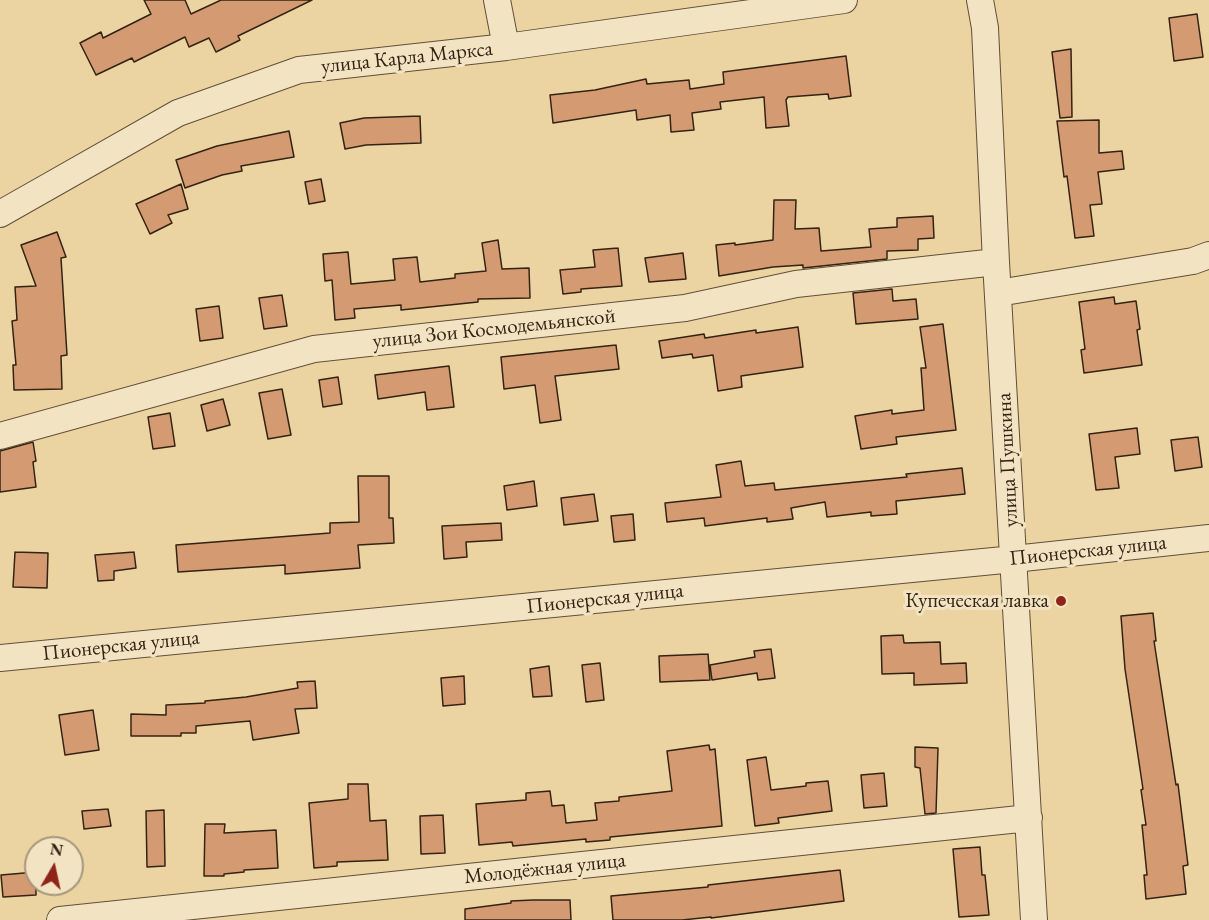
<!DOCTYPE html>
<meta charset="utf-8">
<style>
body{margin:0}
#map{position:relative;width:1209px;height:920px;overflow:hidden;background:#ebd4a2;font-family:"EB Garamond",serif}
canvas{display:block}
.north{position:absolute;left:24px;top:836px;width:60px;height:60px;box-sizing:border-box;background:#f2e3c3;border:2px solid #a6967d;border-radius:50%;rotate:9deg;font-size:16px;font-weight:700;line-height:24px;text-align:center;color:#342313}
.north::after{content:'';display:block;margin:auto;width:21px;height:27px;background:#8f2418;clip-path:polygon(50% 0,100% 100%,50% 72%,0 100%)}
</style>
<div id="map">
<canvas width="1209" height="920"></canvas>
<div class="north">N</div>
</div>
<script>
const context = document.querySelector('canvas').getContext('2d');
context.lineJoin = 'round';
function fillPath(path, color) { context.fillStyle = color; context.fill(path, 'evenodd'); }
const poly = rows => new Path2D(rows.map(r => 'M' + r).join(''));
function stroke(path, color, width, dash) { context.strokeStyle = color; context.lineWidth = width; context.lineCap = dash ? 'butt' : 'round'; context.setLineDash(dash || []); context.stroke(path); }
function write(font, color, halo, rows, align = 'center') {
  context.font = font + ' "EB Garamond",serif'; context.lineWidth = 6; context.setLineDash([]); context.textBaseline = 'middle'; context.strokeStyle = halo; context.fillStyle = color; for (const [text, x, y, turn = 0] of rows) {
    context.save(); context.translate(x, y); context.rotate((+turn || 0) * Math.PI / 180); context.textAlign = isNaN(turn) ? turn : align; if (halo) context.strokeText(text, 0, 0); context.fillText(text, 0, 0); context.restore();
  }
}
const building = poly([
 [144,0,185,0,191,14,221,0,312,0,238,36,240,40,216,52,209,38,189,47,185,37,134,62,132,58,96,75,80,43,101,32,103,38,151,14,144,0],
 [1197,14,1203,57,1174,61,1169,18,1197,14],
 [1071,49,1072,117,1060,118,1052,52,1071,49],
 [846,56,851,96,829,99,828,94,788,97,786,100,789,126,766,128,764,97,720,102,721,109,692,113,694,130,671,132,670,115,637,120,636,110,553,123,550,95,595,90,646,79,647,84,689,80,690,89,724,84,723,72,846,56],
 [420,116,421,143,366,145,345,149,340,123,364,118,420,116],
 [1099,120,1099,153,1122,151,1124,169,1098,172,1102,204,1090,205,1094,236,1075,238,1067,176,1064,177,1057,121,1099,120],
 [289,131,294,157,241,166,242,171,222,175,185,188,176,160,217,146,289,131],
 [321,179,325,201,309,204,305,182,321,179],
 [181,184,188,209,168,215,172,223,150,234,136,204,181,184],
 [774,200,796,200,795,229,819,228,821,251,871,247,869,229,897,227,897,218,933,216,934,238,918,239,918,250,887,251,887,259,803,268,803,265,773,267,719,276,716,245,735,243,735,245,773,240,774,200],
 [57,232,66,257,61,258,67,355,61,356,62,389,14,390,13,365,16,365,12,321,17,320,15,287,36,286,21,245,57,232],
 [498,240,502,269,529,268,530,298,478,299,478,302,401,310,401,305,354,309,355,318,335,320,332,280,325,281,323,254,348,252,351,284,395,280,393,259,417,257,420,282,455,278,455,274,486,271,482,243,498,240],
 [618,248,622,286,581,289,581,292,563,294,560,270,595,267,593,250,618,248],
 [683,253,686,279,649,282,645,258,683,253],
 [892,289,893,301,916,299,918,319,856,324,853,293,892,289],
 [282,295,287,326,264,329,259,298,282,295],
 [1114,297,1115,304,1136,301,1140,329,1137,330,1142,365,1084,373,1081,350,1085,349,1079,302,1114,297],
 [219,306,223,338,200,341,196,309,219,306],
 [943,324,956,430,896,437,897,444,861,449,855,416,892,410,892,414,924,410,921,368,926,368,920,327,943,324],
 [798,327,803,367,741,376,742,387,718,391,713,355,693,358,692,354,662,358,659,341,704,334,705,338,756,330,756,333,798,327],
 [616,345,619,369,555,376,561,420,540,423,535,385,504,389,501,357,616,345],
 [449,366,454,407,427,410,425,392,378,399,375,375,449,366],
 [338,377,342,404,323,407,319,380,338,377],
 [282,389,291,435,268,439,259,393,282,389],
 [223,399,230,425,207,431,201,405,223,399],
 [170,413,175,446,153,449,148,417,170,413],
 [1137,428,1140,454,1115,457,1119,488,1096,490,1089,434,1137,428],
 [1198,437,1202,467,1175,471,1171,440,1198,437],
 [33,442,36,461,33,462,36,487,0,492,0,451,33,442],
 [741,461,745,486,774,483,775,490,907,477,906,474,962,468,965,494,896,501,897,514,871,516,871,512,827,517,825,502,791,508,793,519,767,522,767,518,705,526,704,518,667,522,665,503,721,497,716,465,741,461],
 [358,476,389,476,389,518,393,518,394,543,358,545,360,568,285,574,285,565,178,572,176,545,330,533,330,523,359,522,358,476],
 [534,481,537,506,507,510,504,486,534,481],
 [594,494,598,521,564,525,561,498,594,494],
 [633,514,635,540,614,542,611,516,633,514],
 [501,523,502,540,466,542,467,557,444,559,442,526,501,523],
 [15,552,48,553,47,588,13,587,15,552],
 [134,552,136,568,114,571,114,580,98,581,95,555,134,552],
 [1153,613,1156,641,1154,641,1176,785,1178,784,1188,865,1183,866,1186,894,1146,899,1144,875,1147,875,1142,825,1146,825,1141,790,1143,789,1125,669,1121,616,1153,613],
 [903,635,904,643,940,642,941,664,966,663,967,683,914,685,914,673,882,674,881,636,903,635],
 [771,649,775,678,758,680,757,673,712,680,710,665,755,657,754,651,771,649],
 [708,654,710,680,660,682,659,656,708,654],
 [600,663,604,700,586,702,582,665,600,663],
 [549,666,552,696,533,697,530,669,549,666],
 [464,676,465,704,443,706,441,678,464,676],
 [315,681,317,708,295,709,299,733,253,740,250,721,196,726,196,733,181,733,181,736,131,736,131,714,166,715,166,705,205,703,205,701,246,697,298,688,297,682,315,681],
 [93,710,99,750,65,755,59,715,93,710],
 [709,745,710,750,715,749,722,826,610,837,610,840,586,842,586,839,513,846,512,842,479,845,476,804,526,800,526,793,550,791,552,806,564,805,566,823,597,820,595,803,619,801,619,797,672,791,667,751,709,745],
 [915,747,938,748,936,813,925,814,920,768,915,767,915,747],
 [766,757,771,790,806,786,806,783,828,781,832,811,778,818,779,823,755,826,747,760,766,757],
 [884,773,887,806,864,808,861,775,884,773],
 [348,784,368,784,370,821,386,820,388,860,337,862,337,866,314,868,309,803,348,799,348,784],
 [108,809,111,826,84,829,82,811,108,809],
 [164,810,165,866,147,867,146,811,164,810],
 [443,815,445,853,421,854,420,816,443,815],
 [205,824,225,824,224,833,276,830,278,868,244,870,244,872,224,874,224,876,204,876,205,824],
 [980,847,982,875,985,875,989,915,959,917,953,849,980,847],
 [840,870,844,901,711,918,711,917,682,920,613,920,611,896,708,887,708,885,840,870],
 [36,872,36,895,3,897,1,875,36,872],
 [533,900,570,900,571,920,465,920,465,909,511,903,511,901,533,900]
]);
fillPath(building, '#d49a72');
stroke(building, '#342313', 1.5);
const minor = poly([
 [497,0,506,47],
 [980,0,985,28,996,262,1034,920],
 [0,214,178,113,299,70,506,47,844,0],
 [998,293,1193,261,1209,255],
 [0,436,314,349,685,308,796,284,996,262],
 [0,658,1014,559,1209,538],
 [60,920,1029,818]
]);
stroke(minor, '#624f37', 28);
stroke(minor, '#f2e3c3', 26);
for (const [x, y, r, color] of [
 [1061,601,6,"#8f2418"]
]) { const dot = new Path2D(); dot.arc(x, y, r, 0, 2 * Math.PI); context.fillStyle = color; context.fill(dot); stroke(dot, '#f2e3c3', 2); }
write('21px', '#342313', '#f2e3c3', [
 ["улица Карла Маркса",407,58,-6],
 ["улица Зои Космодемьянской",494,329,-6],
 ["улица Пушкина",1008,460,-93],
 ["Пионерская улица",1088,551,-6],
 ["Пионерская улица",605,599,-6],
 ["Пионерская улица",121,646,-6],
 ["Молодёжная улица",545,869,-6]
]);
write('21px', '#342313', '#f2e3c3', [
 ["Купеческая лавка",1049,601]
], 'right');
</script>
